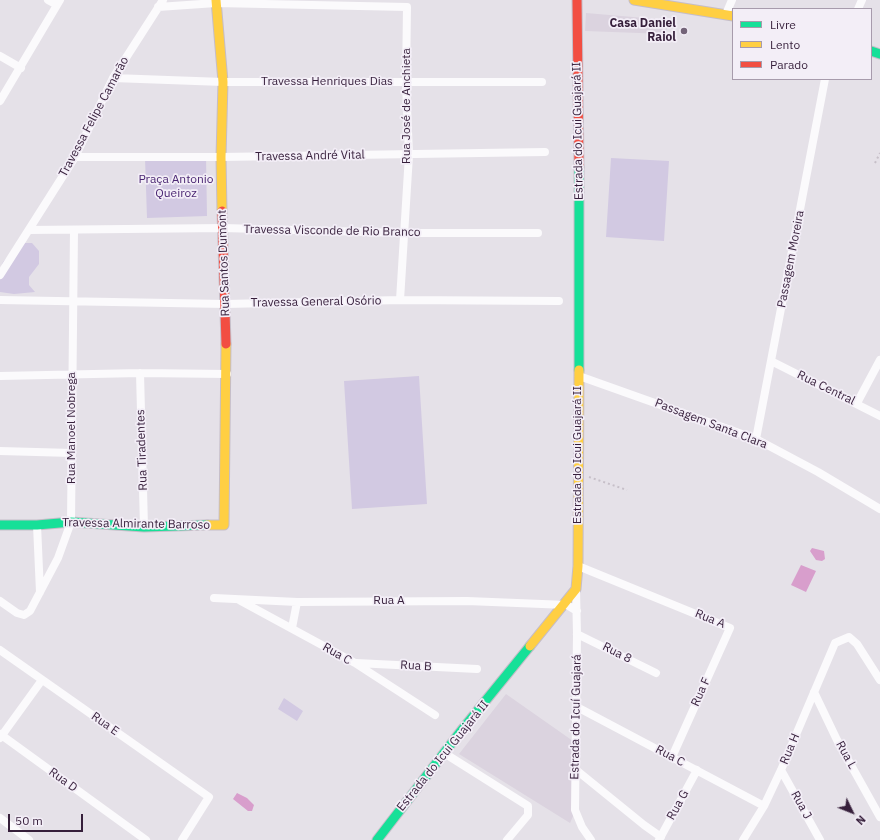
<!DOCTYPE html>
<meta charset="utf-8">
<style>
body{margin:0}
#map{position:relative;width:880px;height:840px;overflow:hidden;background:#e5e1e8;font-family:"IBM Plex Sans",sans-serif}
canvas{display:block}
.legend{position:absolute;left:732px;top:8px;width:140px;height:72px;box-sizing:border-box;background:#f3eef7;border:1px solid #a79bac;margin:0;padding:5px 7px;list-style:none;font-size:12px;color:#361f3b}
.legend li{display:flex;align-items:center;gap:8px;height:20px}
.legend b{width:20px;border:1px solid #a79bac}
.north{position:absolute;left:832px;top:792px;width:40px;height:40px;-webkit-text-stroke:3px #f3eef7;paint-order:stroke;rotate:133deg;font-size:11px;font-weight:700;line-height:16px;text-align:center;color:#361f3b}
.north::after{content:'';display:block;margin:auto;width:14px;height:18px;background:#361f3b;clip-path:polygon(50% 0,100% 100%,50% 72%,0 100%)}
.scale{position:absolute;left:8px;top:814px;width:75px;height:18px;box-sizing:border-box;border:2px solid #361f3b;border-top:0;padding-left:5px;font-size:12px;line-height:14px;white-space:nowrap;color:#361f3b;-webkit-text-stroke:3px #f3eef7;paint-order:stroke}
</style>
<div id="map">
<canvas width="880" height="840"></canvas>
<ul class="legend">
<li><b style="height:5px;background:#16e098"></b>Livre</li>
<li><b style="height:5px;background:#ffcf43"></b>Lento</li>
<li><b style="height:5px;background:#f24e42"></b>Parado</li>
</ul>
<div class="north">N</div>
<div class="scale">50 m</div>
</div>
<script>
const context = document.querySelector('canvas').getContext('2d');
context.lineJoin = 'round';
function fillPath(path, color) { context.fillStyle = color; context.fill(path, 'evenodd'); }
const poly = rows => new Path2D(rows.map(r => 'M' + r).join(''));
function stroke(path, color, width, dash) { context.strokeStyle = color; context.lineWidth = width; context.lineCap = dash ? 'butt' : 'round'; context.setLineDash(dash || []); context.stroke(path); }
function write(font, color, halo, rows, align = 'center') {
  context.font = font + ' "IBM Plex Sans",sans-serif'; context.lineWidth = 3.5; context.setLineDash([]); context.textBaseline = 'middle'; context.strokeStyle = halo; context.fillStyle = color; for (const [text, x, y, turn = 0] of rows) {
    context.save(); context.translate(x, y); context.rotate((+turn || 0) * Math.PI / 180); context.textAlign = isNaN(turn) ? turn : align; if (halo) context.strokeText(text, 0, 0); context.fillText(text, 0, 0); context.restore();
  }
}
fillPath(poly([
 [586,13,668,20,666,34,585,31],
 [506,694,573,741,574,814,570,823,459,754]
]), '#dbd3df');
fillPath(poly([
 [206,156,207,216,147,218,145,158],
 [611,158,669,161,664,241,606,237],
 [24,243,32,243,39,251,39,264,29,277,29,285,35,292,14,294,0,292,0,269,3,262,14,249],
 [419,376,427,504,352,509,344,381],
 [284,698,303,711,297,721,278,709]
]), '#d2c9e2');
fillPath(poly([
 [812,548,824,551,825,559,822,561,816,560,810,551],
 [801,565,816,571,806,592,791,585],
 [237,793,247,798,254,805,252,811,248,811,233,799]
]), '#d89ecc');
const fast = poly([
 [871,51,880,54],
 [579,167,579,370],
 [0,525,37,525,71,522,144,527,207,525],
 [377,840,461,731,530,646]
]);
const slow = poly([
 [216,0,223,82,221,157,222,211],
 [634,0,733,16],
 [207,525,224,525,226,344],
 [530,646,576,589,578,566,579,370]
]);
const jam = poly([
 [577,0,579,167],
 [222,211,226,344]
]);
stroke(fast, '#c5bdc8', 11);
stroke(slow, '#c5bdc8', 11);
stroke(jam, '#c5bdc8', 11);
stroke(poly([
 [875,163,880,153],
 [589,477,627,490]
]), '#c6bfc8', 2, [2, 3]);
stroke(poly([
 [48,0,57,5],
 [158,7,216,3,407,7,406,83,409,155,400,300],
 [858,9,862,0],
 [726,14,732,0],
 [0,56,21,68],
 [113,78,223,82,542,82],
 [0,101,60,0],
 [75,157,221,157,545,152],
 [29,230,223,228,403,233,538,233],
 [0,275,75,157,113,78,163,0],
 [0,300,226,304,400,300,559,301],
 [771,361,880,416],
 [140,373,144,527],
 [0,376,140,373,227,374],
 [579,376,756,439,818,472,880,509],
 [857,403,880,360],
 [756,439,825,79],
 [0,451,72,453],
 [37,525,40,592],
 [578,566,730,628,672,757],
 [576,589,577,634,575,810,582,827,591,840],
 [214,598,297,602,467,601,567,605,577,611],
 [239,600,355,663,435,715],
 [0,601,17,613,24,615,30,611,58,558,71,522,74,230],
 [292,628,297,602],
 [577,634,656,673],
 [0,650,209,797,182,840],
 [356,663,477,669],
 [814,692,837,740,880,817],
 [577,707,764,806],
 [0,734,146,840],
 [0,738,42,680],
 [444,753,528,806,528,815,507,840],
 [575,769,644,825,661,837],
 [781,770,820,840],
 [0,818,29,840],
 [659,840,697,770],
 [743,840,764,806,781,770,835,643,849,637,857,644,880,680]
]), '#fbfafc', 8);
stroke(fast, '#16e098', 9);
stroke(slow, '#ffcf43', 9);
stroke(jam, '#f24e42', 9);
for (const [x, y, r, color] of [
 [684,31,4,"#736378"]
]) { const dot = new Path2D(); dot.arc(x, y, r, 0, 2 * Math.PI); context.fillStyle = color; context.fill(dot); stroke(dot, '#f3eef7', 1.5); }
write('bold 12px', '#361f3b', '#f3eef7', [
 ["Casa Daniel",676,24],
 ["Raiol",676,38]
], 'right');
write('12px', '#361f3b', '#f3eef7', [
 ["Travessa Henriques Dias",327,82],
 ["Rua José de Anchieta",407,106,-90],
 ["Travessa Felipe Camarão",94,117,-62],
 ["Estrada do Icui Guajará II",578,131,-91],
 ["Travessa André Vital",310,156,-1],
 ["Travessa Visconde de Rio Branco",332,231,1],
 ["Passagem Moreira",791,259,-79],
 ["Rua Santos Dumont",224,263,-92],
 ["Travessa General Osório",316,302,-1],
 ["Rua Central",826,388,26],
 ["Passagem Santa Clara",711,424,21],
 ["Rua Manoel Nobrega",72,428,-90],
 ["Rua Tiradentes",142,450,-92],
 ["Estrada do Icui Guajará II",578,455,-90],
 ["Travessa Almirante Barroso",136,524,1],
 ["Rua A",389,601],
 ["Rua A",710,619,22],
 ["Rua 8",617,653,27],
 ["Rua C",337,654,30],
 ["Rua B",416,666,3],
 ["Rua F",701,692,-66],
 ["Estrada do Icuí Guajará",576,717,-89],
 ["Rua E",105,724,35],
 ["Rua H",790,749,-67],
 ["Rua L",846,755,61],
 ["Estrada do Icui Guajará II",443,756,-51],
 ["Rua C",670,756,28],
 ["Rua D",63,780,36],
 ["Rua G",678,805,-61],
 ["Rua J",801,805,61]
]);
write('12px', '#4b2773', '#f3eef7', [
 ["Praça Antonio",176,180],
 ["Queiroz",176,194]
]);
</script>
